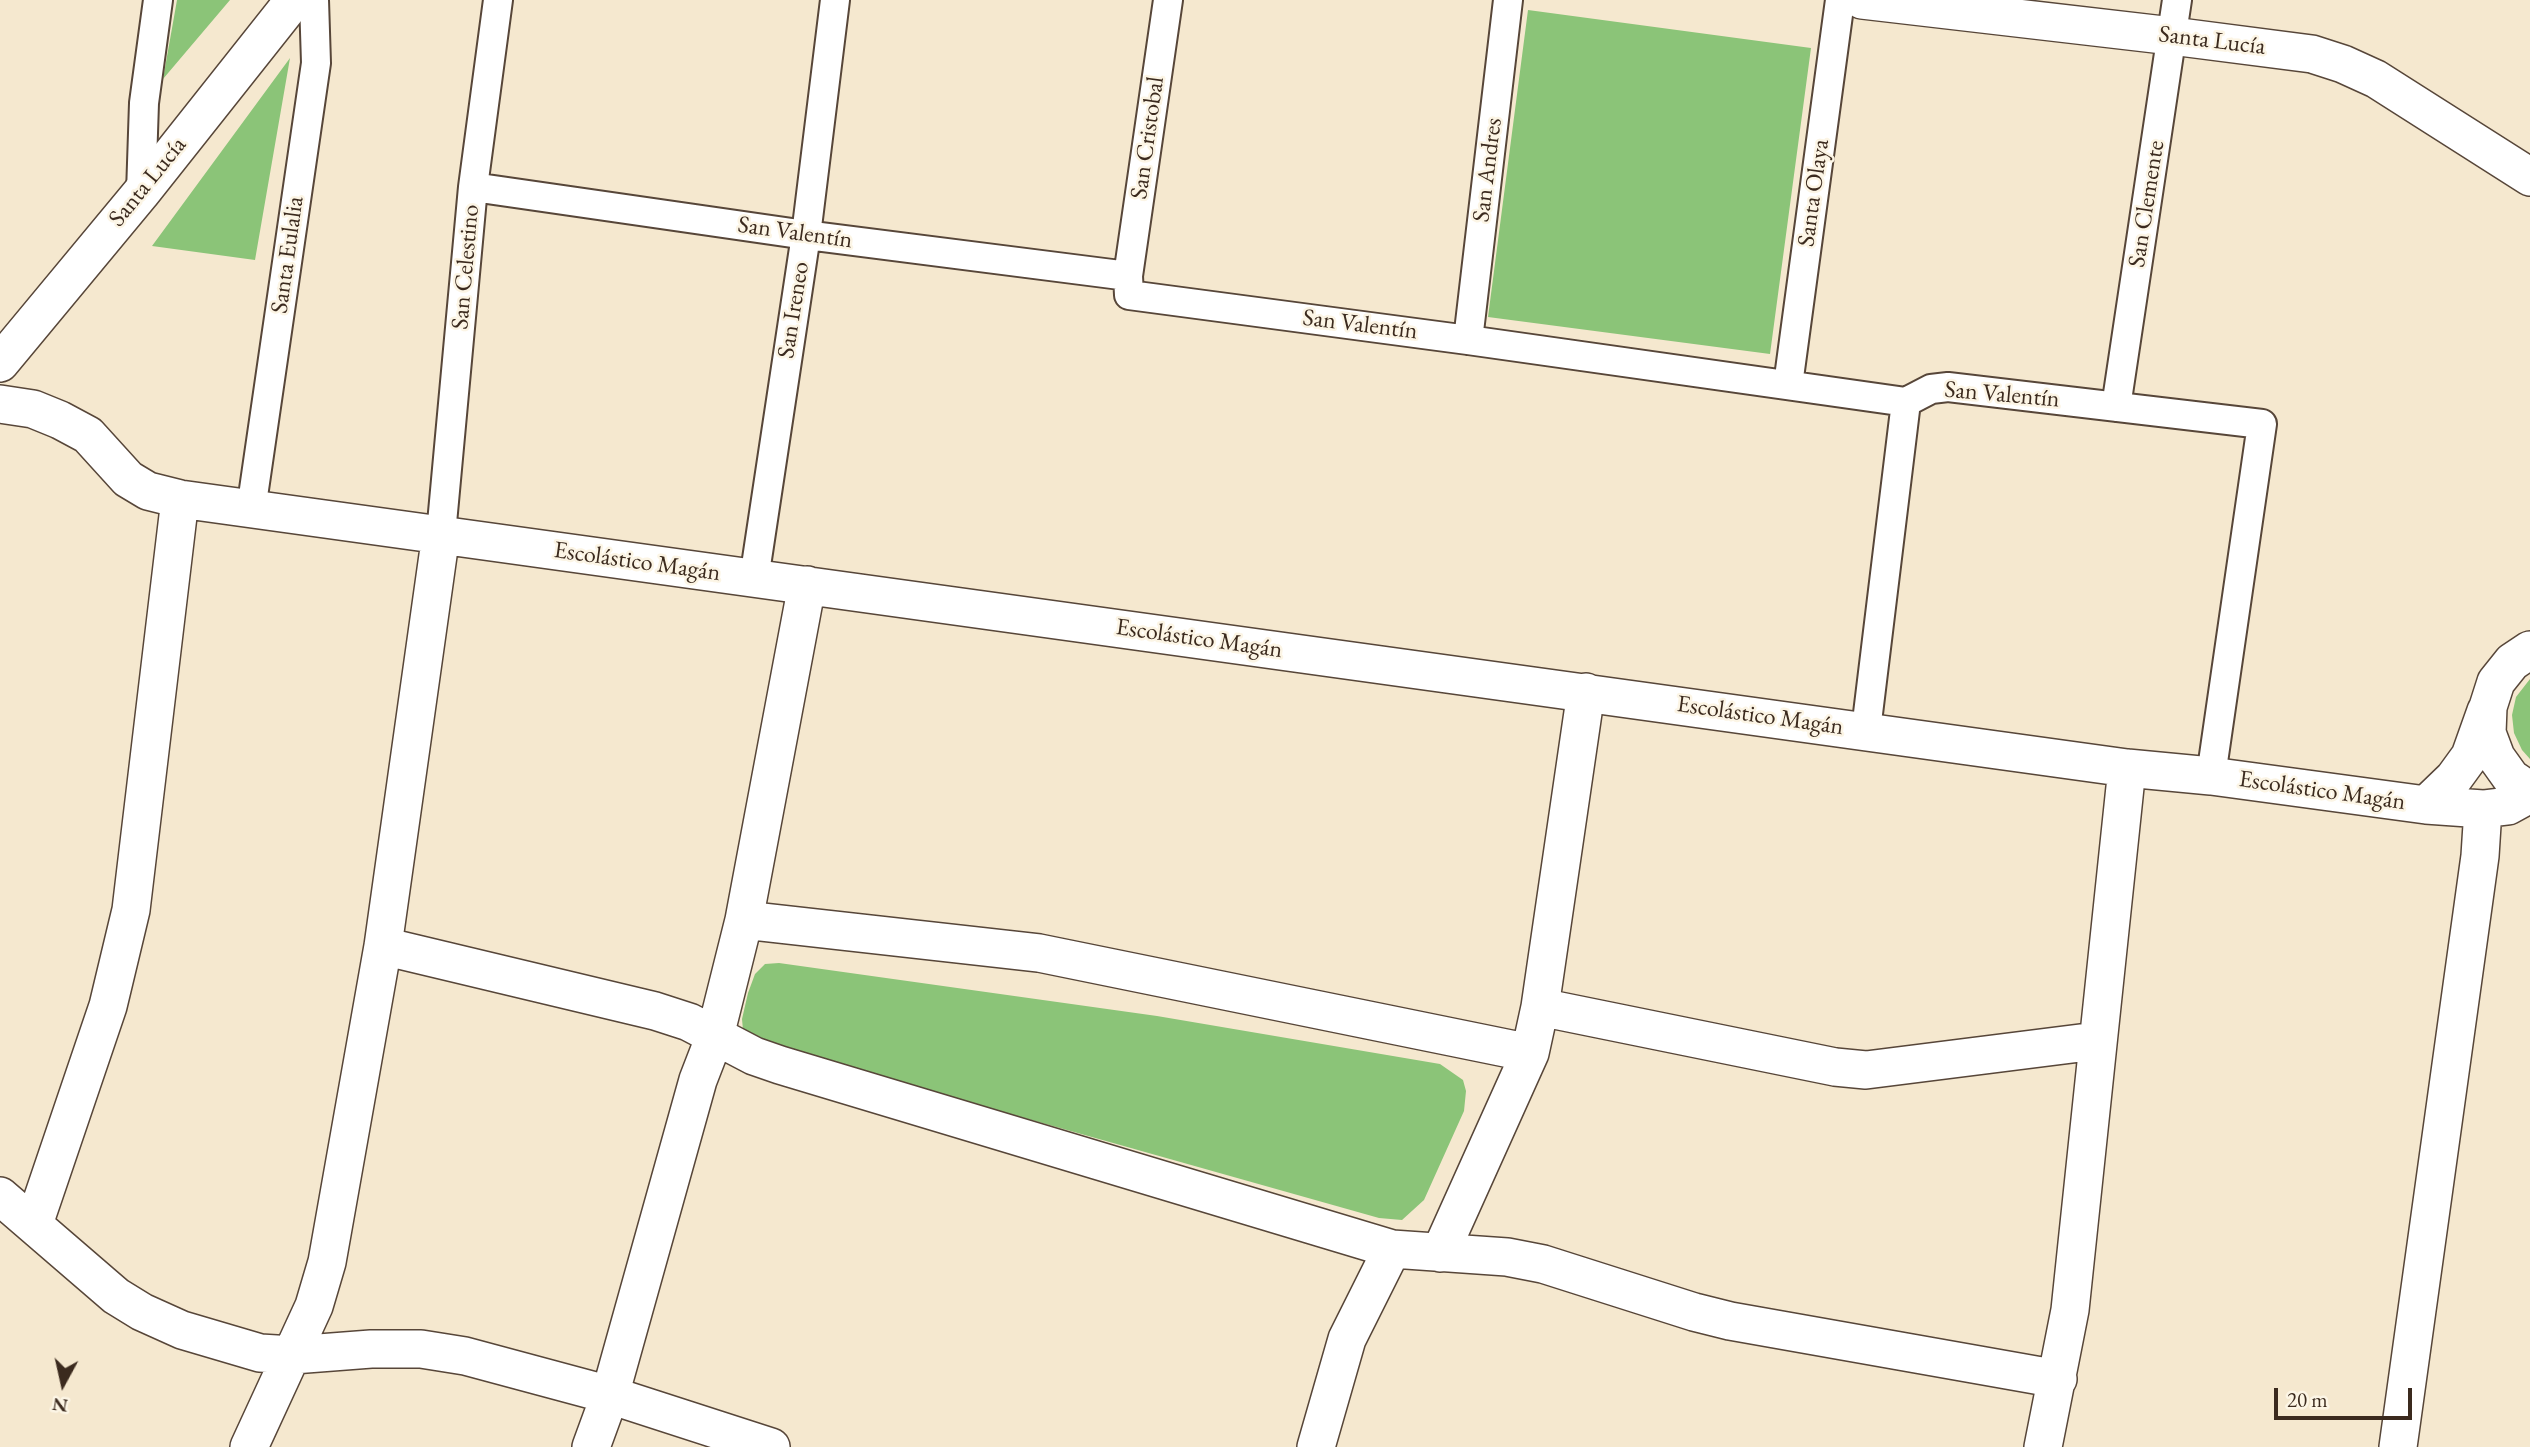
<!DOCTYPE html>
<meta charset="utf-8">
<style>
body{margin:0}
#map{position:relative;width:2530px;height:1447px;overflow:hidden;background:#f5e8cf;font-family:"EB Garamond",serif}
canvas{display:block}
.north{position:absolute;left:28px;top:1349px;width:70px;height:70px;-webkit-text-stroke:5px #fcf5e5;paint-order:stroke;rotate:188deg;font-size:19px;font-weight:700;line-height:28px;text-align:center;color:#3b2a1e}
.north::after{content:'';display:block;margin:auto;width:24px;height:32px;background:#3b2a1e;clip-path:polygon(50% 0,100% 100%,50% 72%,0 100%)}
.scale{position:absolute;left:2274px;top:1388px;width:138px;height:32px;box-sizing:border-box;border:4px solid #3b2a1e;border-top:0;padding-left:9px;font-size:21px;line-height:24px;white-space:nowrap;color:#3b2a1e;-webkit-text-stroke:5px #fcf5e5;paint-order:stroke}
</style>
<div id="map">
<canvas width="2530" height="1447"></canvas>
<div class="north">N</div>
<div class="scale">20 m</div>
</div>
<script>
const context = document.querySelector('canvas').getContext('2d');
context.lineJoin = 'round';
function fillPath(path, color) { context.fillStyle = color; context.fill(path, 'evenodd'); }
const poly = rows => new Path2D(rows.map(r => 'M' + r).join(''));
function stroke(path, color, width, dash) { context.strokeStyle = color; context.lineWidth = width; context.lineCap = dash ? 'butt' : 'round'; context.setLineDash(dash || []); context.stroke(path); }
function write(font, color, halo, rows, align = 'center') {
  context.font = font + ' "EB Garamond",serif'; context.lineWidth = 5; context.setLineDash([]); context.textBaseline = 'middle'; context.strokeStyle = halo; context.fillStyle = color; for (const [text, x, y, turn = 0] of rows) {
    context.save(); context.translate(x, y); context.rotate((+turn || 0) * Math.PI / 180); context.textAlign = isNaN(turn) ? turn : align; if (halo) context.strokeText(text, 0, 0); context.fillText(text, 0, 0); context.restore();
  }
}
fillPath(poly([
 [177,0,230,0,163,79],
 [1528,10,1811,48,1770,354,1488,317],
 [290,58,255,260,152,246],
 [2530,679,2530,759,2522,750,2514,733,2512,715,2516,697],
 [779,963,1157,1016,1440,1064,1463,1080,1466,1091,1464,1111,1424,1200,1402,1220,1379,1218,755,1042,743,1030,742,1019,748,993,755,974,765,964]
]), '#8bc478');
const pedestrian = poly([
 [473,187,806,235,1128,276,1129,295,1468,340,1906,402,1931,389,1948,387,2262,424,2211,776],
 [141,193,144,103,158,0],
 [1128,276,1168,0],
 [1468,340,1508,0],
 [1788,385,1840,0],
 [2116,407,2177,0],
 [251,510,316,63,314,0],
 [441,534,473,187,498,0],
 [754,579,806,235,835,0],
 [1866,730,1906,402]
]);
const minor = poly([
 [1862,0,2172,36,2312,54,2343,64,2376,79,2530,177],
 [0,363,141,193,294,0],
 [0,404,33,409,60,420,88,435,128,479,148,491,180,499,2127,768,2211,776,2426,805,2483,809,2508,806,2530,794],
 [2530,650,2512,662,2496,682,2488,707,2487,733,2496,757,2511,778,2530,791],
 [2426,805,2454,778,2470,756,2486,711],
 [744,920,1039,953,1530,1053],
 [383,946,655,1011,689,1022,754,1056,780,1065,1392,1249,1507,1257,1543,1264,1694,1312,1730,1321,2058,1379],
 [1540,1007,1835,1067,1866,1070,2096,1041],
 [0,1196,116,1296,142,1312,182,1330,260,1353,293,1355,371,1349,421,1349,465,1356,610,1395,771,1447],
 [34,1224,108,1006,131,910,180,499],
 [1440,1253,1530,1053,1540,1007,1586,692],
 [249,1447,314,1306,327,1262,383,946,441,534],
 [591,1447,610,1395,698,1080,715,1036,744,920,807,585],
 [1316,1447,1347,1339,1392,1249],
 [2043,1447,2070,1310,2127,768],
 [2398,1447,2480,856,2483,809]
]);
stroke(pedestrian, '#574639', 32);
stroke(minor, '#574639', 40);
stroke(pedestrian, '#fff', 28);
stroke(minor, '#fff', 37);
write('24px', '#3b2a1e', '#fcf5e5', [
 ["Santa Lucía",2212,41,7],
 ["San Cristobal",1148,138,-82],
 ["San Andres",1488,170,-83],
 ["Santa Lucía",148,182,-51],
 ["Santa Olaya",1814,193,-82],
 ["San Clemente",2147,204,-81],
 ["San Valentín",795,233,8],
 ["Santa Eulalia",288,255,-82],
 ["San Celestino",466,267,-85],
 ["San Ireneo",794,310,-81],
 ["San Valentín",1360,325,7],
 ["San Valentín",2002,395,5],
 ["Escolástico Magán",637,562,8],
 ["Escolástico Magán",1199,639,8],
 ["Escolástico Magán",1760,716,8],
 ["Escolástico Magán",2322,791,8]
]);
</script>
